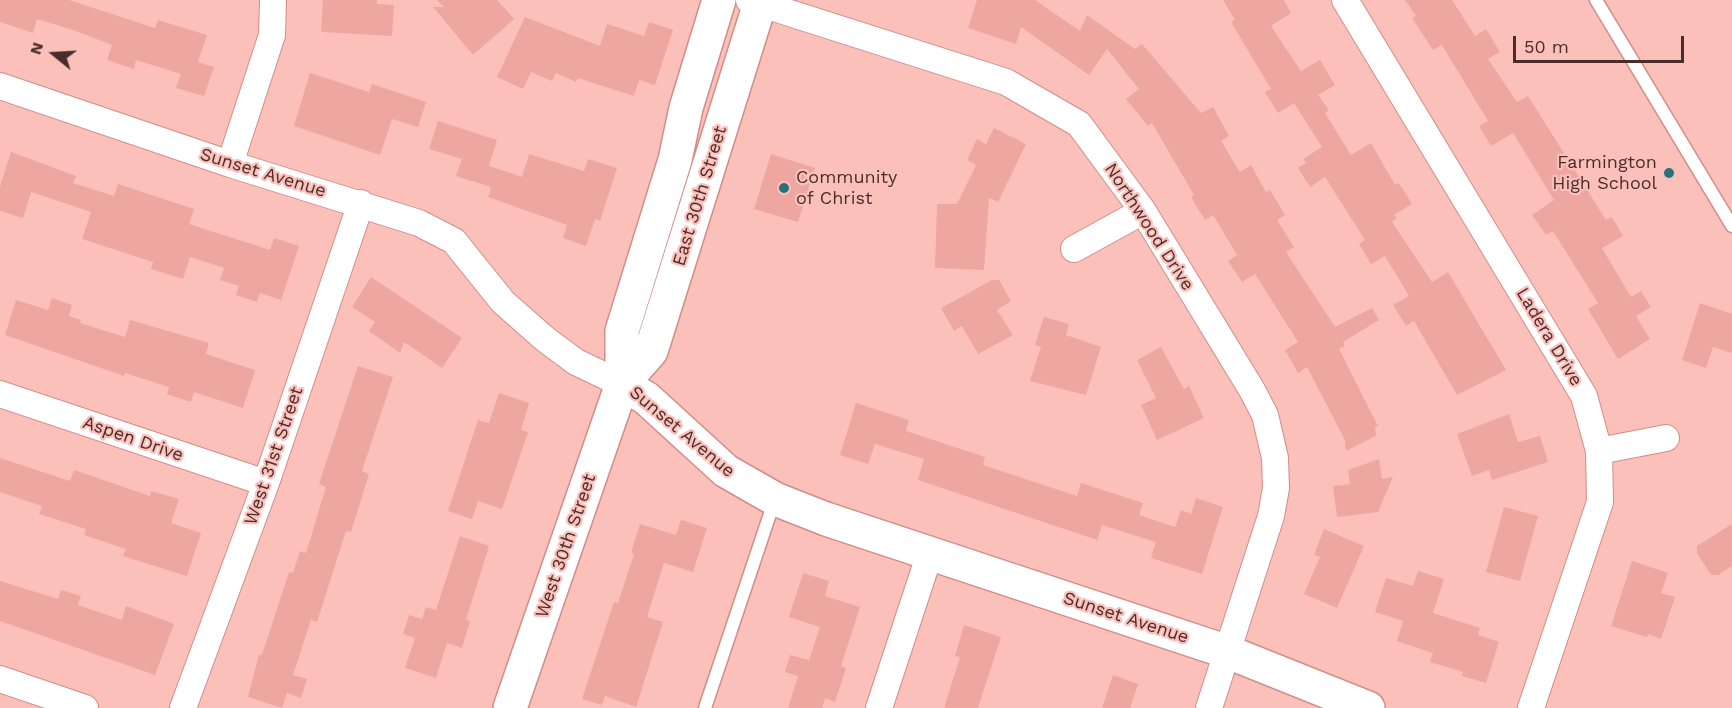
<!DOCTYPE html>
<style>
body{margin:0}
#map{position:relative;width:1732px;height:708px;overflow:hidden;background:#fcc0bb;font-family:"Work Sans",sans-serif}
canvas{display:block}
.north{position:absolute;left:24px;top:24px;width:60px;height:60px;-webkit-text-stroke:4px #fcc0bb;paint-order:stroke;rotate:288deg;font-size:16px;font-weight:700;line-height:24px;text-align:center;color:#4a2d2b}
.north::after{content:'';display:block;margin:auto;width:21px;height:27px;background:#4a2d2b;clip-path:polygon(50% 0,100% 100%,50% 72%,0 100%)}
.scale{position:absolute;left:1513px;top:36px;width:171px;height:27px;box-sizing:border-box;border:3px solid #4a2d2b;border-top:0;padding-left:8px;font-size:18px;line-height:21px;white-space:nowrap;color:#4a2d2b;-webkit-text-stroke:4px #fcc0bb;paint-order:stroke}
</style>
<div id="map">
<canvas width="1732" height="708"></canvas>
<div class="north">N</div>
<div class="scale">50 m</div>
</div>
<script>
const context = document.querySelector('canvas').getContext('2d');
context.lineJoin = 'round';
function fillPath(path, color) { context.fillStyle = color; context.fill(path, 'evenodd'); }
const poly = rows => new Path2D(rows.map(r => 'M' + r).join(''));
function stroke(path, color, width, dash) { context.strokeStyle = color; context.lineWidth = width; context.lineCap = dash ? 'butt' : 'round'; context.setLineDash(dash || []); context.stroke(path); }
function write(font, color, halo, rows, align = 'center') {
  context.font = font + ' "Work Sans",sans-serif'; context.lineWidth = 4.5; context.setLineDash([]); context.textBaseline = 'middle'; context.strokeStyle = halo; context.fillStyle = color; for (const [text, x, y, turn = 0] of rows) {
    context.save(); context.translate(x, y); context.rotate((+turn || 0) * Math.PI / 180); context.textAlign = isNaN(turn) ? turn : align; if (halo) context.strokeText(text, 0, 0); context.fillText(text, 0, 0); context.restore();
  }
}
fillPath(poly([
 [0,0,69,0,155,28,158,20,207,35,198,62,214,67,204,96,176,88,181,74,136,60,134,69,107,60,112,45,73,30,37,19,33,33,0,22],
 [323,0,377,0,377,4,394,5,392,36,321,32],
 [437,0,497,0,514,19,473,55,433,7,444,7],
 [977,0,1035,0,1080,31,1087,15,1135,49,1142,44,1201,113,1213,107,1229,136,1221,141,1240,172,1251,165,1266,192,1270,190,1285,215,1277,220,1294,247,1286,252,1335,327,1372,308,1379,320,1343,342,1345,346,1339,349,1378,426,1375,427,1376,436,1346,451,1345,440,1307,367,1298,373,1285,350,1298,342,1255,274,1242,282,1228,261,1237,255,1213,215,1205,220,1191,197,1194,195,1152,123,1148,126,1126,99,1139,89,1107,49,1089,75,1021,27,1016,44,968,28],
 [1223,0,1284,0,1291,13,1271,26,1301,71,1320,60,1335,85,1318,95,1329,110,1325,113,1351,155,1371,143,1395,185,1399,183,1412,204,1394,215,1397,218,1392,222,1432,282,1448,272,1506,370,1457,395,1414,321,1406,326,1393,305,1409,296,1385,256,1371,264,1359,244,1365,240,1325,177,1310,187,1298,168,1306,163,1303,159,1322,147,1294,103,1278,113,1265,92,1271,89,1231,22,1235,20],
 [1405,0,1452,0,1475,36,1486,29,1500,52,1488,59,1517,102,1528,96,1606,220,1612,217,1623,236,1602,248,1631,297,1641,291,1651,307,1636,316,1650,339,1618,359,1588,309,1598,303,1553,231,1546,235,1532,215,1554,200,1513,133,1491,146,1479,126,1488,121,1442,45,1433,50,1412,18,1416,16],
 [525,17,600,46,607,24,644,36,649,22,673,30,655,85,639,80,634,96,578,78,576,82,556,73,552,81,531,72,523,89,497,77],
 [310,73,369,92,372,84,426,102,418,127,392,119,380,155,294,126],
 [438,121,497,140,489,166,522,177,529,154,584,171,588,159,617,168,600,221,595,219,586,246,563,238,567,225,488,197,491,187,456,176,462,159,429,149],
 [994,128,1026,144,998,202,989,198,984,270,935,268,937,204,957,204,976,165,967,160,977,139,986,144],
 [11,152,76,176,73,183,114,196,118,184,194,209,189,224,270,250,274,238,299,246,281,300,260,293,257,302,236,295,239,286,220,280,224,268,190,257,183,279,151,269,153,262,82,239,91,212,31,192,23,218,0,211,0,187],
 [771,154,815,168,798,222,754,209],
 [371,277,462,338,442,368,404,342,400,353,369,331,375,322,352,307],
 [992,280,999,280,1011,301,997,310,1013,335,978,354,962,326,954,331,941,308],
 [52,298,72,305,69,316,81,320,80,323,125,337,130,320,209,343,206,354,255,370,243,408,194,392,191,402,167,394,169,387,125,373,124,376,5,335,16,300,48,310],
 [1700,303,1732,314,1732,353,1713,347,1706,368,1682,360],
 [1044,317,1069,324,1066,335,1101,347,1086,395,1030,381,1041,347,1035,345],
 [1161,347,1184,389,1189,386,1204,418,1157,440,1141,405,1156,398,1137,360],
 [358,366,393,377,362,471,369,474,351,532,346,531,317,622,311,620,293,675,307,679,301,698,287,693,282,708,248,697,259,655,262,655,289,572,293,573,300,551,306,553,326,487,319,484],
 [499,393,529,403,521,430,528,432,502,509,478,501,472,519,448,511,478,420,489,423],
 [856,403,909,420,906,431,985,457,983,465,1077,496,1081,483,1143,503,1139,515,1175,527,1181,510,1191,514,1196,498,1223,507,1202,574,1151,558,1156,542,1102,525,1097,540,918,480,924,459,875,444,868,464,840,455],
 [1509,414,1518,442,1540,436,1548,462,1492,480,1489,470,1472,476,1457,434],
 [0,458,70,481,74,470,150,496,151,491,179,499,171,523,201,533,187,576,123,556,126,549,84,535,86,529,39,514,42,506,0,492],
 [1379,459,1382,479,1393,477,1378,512,1337,517,1333,486,1350,484,1348,470],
 [1504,507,1538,516,1520,581,1486,572],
 [681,520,707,528,693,572,664,563,647,617,663,622,636,707,605,696,602,705,582,699,614,602,618,603,634,554,631,553,640,524,676,535],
 [1732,524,1732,566,1718,575,1711,575,1697,553,1697,546],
 [1324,529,1364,546,1337,608,1304,594,1320,557,1314,555],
 [460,536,489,546,466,620,470,621,462,648,447,643,436,678,405,668,415,638,403,634,409,615,422,619,426,607,436,610],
 [1632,561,1668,573,1661,593,1675,597,1661,639,1648,634,1647,637,1611,626],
 [1418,571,1444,579,1433,613,1480,628,1478,635,1499,642,1486,683,1462,676,1463,672,1430,662,1433,653,1397,641,1403,621,1375,612,1386,578,1413,586],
 [803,573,829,581,825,596,860,607,841,666,846,668,835,702,825,698,822,708,788,708,798,676,785,672,790,655,809,660,820,627,789,617],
 [0,581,58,599,61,590,81,596,78,605,122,620,126,606,174,624,155,675,0,621],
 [964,625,1001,637,978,708,944,708,960,657,955,656],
 [1113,675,1138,684,1130,708,1102,708]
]), '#eea6a0');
const lane = poly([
 [1596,0,1732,226],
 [705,708,774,502]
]);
const street = poly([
 [749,0,1006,82,1079,124,1143,211,1252,390,1265,415,1275,458,1276,488,1271,516,1209,708],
 [1345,0,1584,396,1599,451,1600,502,1531,708],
 [0,86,230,164,419,223,454,241,503,302,545,339,576,362,622,384],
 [230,164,272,35,273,0],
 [1074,249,1143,211],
 [0,394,266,483],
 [1599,451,1666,438],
 [0,679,85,708],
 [183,708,266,483,361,203],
 [879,708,930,553]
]);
const secondary = poly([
 [622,384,646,398,726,471,775,499,826,519,1228,652,1368,708],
 [622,384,651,351,761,0],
 [510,708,622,384,622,331,675,160,686,108,719,0]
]);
stroke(lane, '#d28c86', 15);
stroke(street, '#d28c86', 28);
stroke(secondary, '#d28c86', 36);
stroke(lane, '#fff', 12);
stroke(street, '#fff', 26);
stroke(secondary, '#fff', 33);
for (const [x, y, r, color] of [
 [1669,173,6,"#277178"],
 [784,188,6,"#277178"]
]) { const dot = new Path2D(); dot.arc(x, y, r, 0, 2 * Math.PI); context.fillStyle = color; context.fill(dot); stroke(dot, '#fcc0bb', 2); }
write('18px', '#4a2d2b', '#fcc0bb', [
 ["Farmington",1657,163],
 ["High School",1657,184],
 ["Community",796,178,"left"],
 ["of Christ",796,199,"left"]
], 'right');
write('18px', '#4a2d2b', '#fcc0bb', [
 ["Sunset Avenue",263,173,17],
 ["East 30th Street",700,196,-73],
 ["Northwood Drive",1149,227,57],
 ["Ladera Drive",1549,337,59],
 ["Sunset Avenue",682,432,40],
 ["Aspen Drive",133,439,19],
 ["West 31st Street",274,456,-71],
 ["West 30th Street",566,546,-71],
 ["Sunset Avenue",1126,618,18]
]);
</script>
